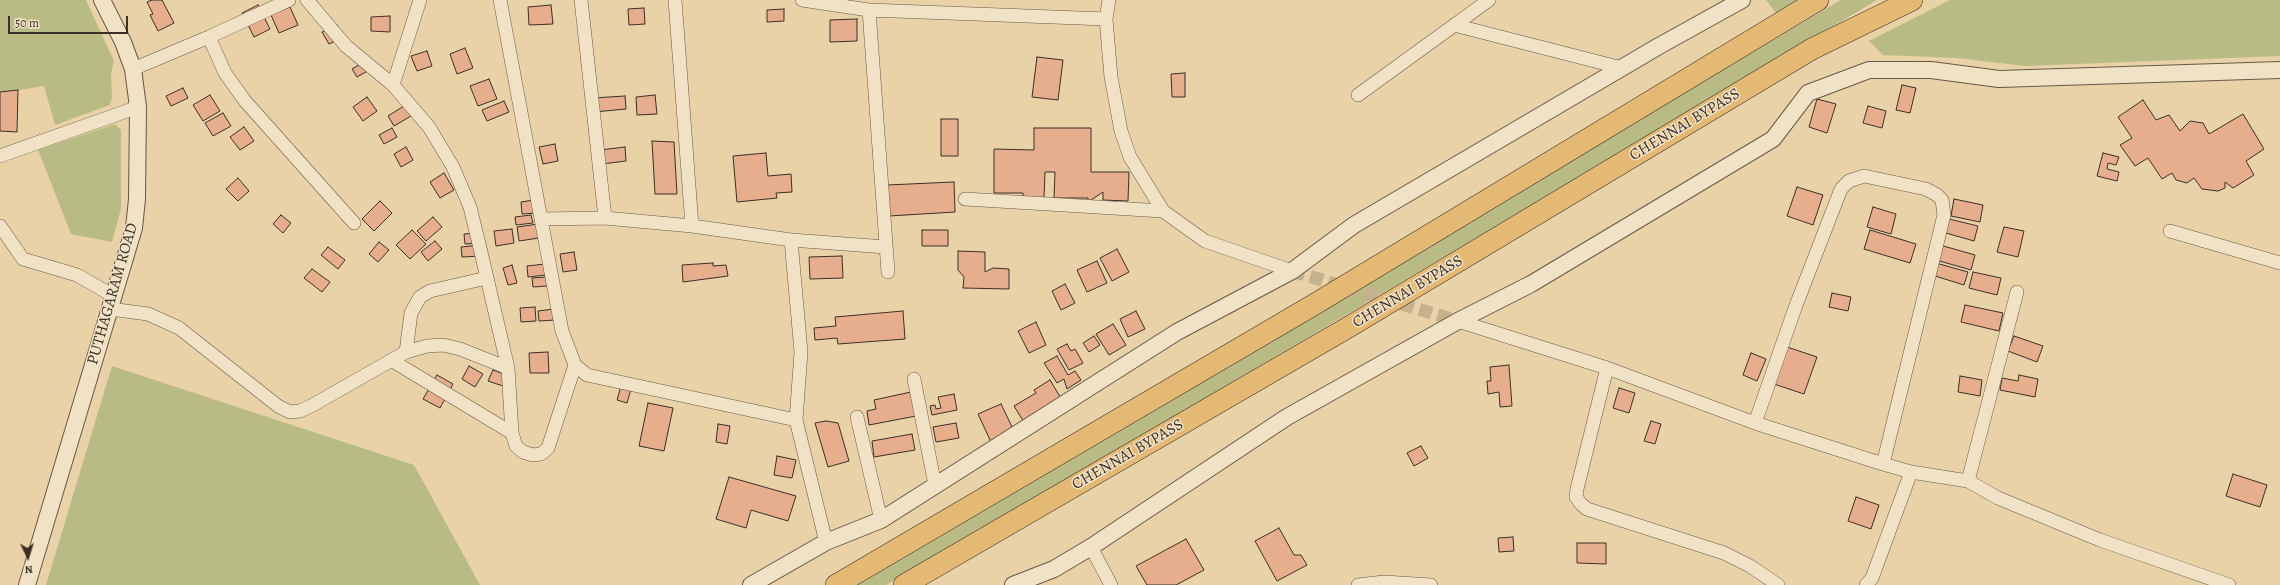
<!DOCTYPE html>
<style>
body{margin:0}
#map{position:relative;width:2280px;height:585px;overflow:hidden;background:#e9d2a8;font-family:Alegreya,serif}
canvas{display:block}
.north{position:absolute;left:8px;top:537px;width:40px;height:40px;-webkit-text-stroke:3px #f1e2c6;paint-order:stroke;rotate:176deg;font-size:11px;font-weight:700;line-height:16px;text-align:center;color:#3b2f27}
.north::after{content:'';display:block;margin:auto;width:14px;height:18px;background:#3b2f27;clip-path:polygon(50% 0,100% 100%,50% 72%,0 100%)}
.scale{position:absolute;left:8px;top:16px;width:120px;height:18px;box-sizing:border-box;border:2px solid #3b2f27;border-top:0;padding-left:5px;font-size:12px;line-height:14px;white-space:nowrap;color:#3b2f27;-webkit-text-stroke:3px #f1e2c6;paint-order:stroke}
</style>
<div id="map">
<canvas width="2280" height="585"></canvas>
<div class="north">N</div>
<div class="scale">50 m</div>
</div>
<script>
const context = document.querySelector('canvas').getContext('2d');
context.lineJoin = 'round';
function fillPath(path, color) { context.fillStyle = color; context.fill(path, 'evenodd'); }
const poly = rows => new Path2D(rows.map(r => 'M' + r).join(''));
function stroke(path, color, width, dash) { context.strokeStyle = color; context.lineWidth = width; context.lineCap = dash ? 'butt' : 'round'; context.setLineDash(dash || []); context.stroke(path); }
function write(font, color, halo, rows, align = 'center') {
  context.font = font + ' Alegreya,serif'; context.lineWidth = 3; context.setLineDash([]); context.textBaseline = 'middle'; context.strokeStyle = halo; context.fillStyle = color; for (const [text, x, y, turn = 0] of rows) {
    context.save(); context.translate(x, y); context.rotate((+turn || 0) * Math.PI / 180); context.textAlign = isNaN(turn) ? turn : align; if (halo) context.strokeText(text, 0, 0); context.fillText(text, 0, 0); context.restore();
  }
}
fillPath(poly([
 [0,0,86,0,114,61,111,73,112,97,110,105,55,125,44,86,0,93],
 [1766,0,1801,0,1777,14],
 [1841,0,1877,0,981,531,886,585,856,585],
 [1950,0,2280,0,2280,56,2025,66,1957,58,1883,55,1869,41],
 [115,124,121,130,121,209,112,242,71,234,38,150],
 [112,366,414,465,480,585,46,585]
]), '#b9bb85');
const building = poly([
 [152,0,162,0,174,23,158,31,150,15,153,14,147,2,152,0],
 [258,5,270,29,254,37,242,13,258,5],
 [551,5,553,24,529,25,528,7,551,5],
 [290,7,298,25,279,33,271,15,290,7],
 [644,8,645,24,629,25,628,9,644,8],
 [784,9,784,21,767,22,767,10,784,9],
 [390,16,390,32,371,31,371,17,390,16],
 [857,19,857,41,830,42,830,20,857,19],
 [337,25,343,37,329,44,322,32,337,25],
 [465,48,473,68,457,74,450,54,465,48],
 [427,51,432,66,417,71,411,56,427,51],
 [1037,57,1063,60,1058,100,1032,97,1037,57],
 [366,61,371,69,357,77,352,69,366,61],
 [1185,73,1185,97,1172,97,1171,74,1185,73],
 [489,79,497,99,478,106,470,86,489,79],
 [1902,85,1916,88,1910,113,1896,110,1902,85],
 [183,88,188,98,171,106,166,96,183,88],
 [18,90,17,132,0,131,0,92,18,90],
 [210,95,220,111,203,121,193,105,210,95],
 [655,95,657,114,637,115,636,97,655,95],
 [625,96,626,109,594,112,593,98,625,96],
 [367,97,377,111,363,121,353,107,367,97],
 [1817,99,1836,104,1827,133,1809,127,1817,99],
 [2143,100,2156,120,2169,115,2180,131,2190,121,2203,123,2209,134,2243,114,2264,149,2246,161,2254,175,2233,188,2225,182,2225,188,2218,191,2202,189,2194,178,2187,183,2176,180,2172,173,2162,179,2148,158,2135,166,2120,145,2132,138,2118,117,2143,100],
 [504,101,509,112,487,121,482,110,504,101],
 [404,106,411,116,394,126,388,116,404,106],
 [1868,106,1886,111,1882,128,1863,123,1868,106],
 [223,113,231,126,213,136,205,123,223,113],
 [941,119,958,119,958,156,941,156,941,119],
 [244,127,254,141,240,150,230,137,244,127],
 [392,128,397,137,384,144,379,135,392,128],
 [1034,128,1091,128,1091,172,1129,172,1128,201,1103,200,1103,192,1088,202,1088,198,1054,198,1055,172,1045,172,1044,198,1023,198,1023,193,994,193,994,149,1034,150,1034,128],
 [652,141,674,142,677,194,655,194,652,141],
 [555,144,558,161,543,164,539,147,555,144],
 [406,147,413,160,401,167,394,154,406,147],
 [625,147,626,161,602,164,600,150,625,147],
 [766,153,768,176,791,174,792,192,776,193,777,198,737,202,733,156,766,153],
 [2103,153,2119,157,2116,165,2108,163,2107,169,2119,172,2117,181,2097,176,2103,153],
 [444,173,454,190,440,198,430,182,444,173],
 [238,178,249,191,238,201,226,189,238,178],
 [954,182,955,212,889,216,887,185,954,182],
 [1797,187,1823,195,1813,225,1787,216,1797,187],
 [1954,199,1983,205,1980,222,1951,216,1954,199],
 [534,200,536,213,522,214,521,202,534,200],
 [380,201,392,213,374,231,362,219,380,201],
 [1873,207,1896,214,1891,234,1867,227,1873,207],
 [281,215,291,223,283,233,273,224,281,215],
 [531,215,533,223,516,225,515,217,531,215],
 [433,217,442,227,426,241,417,231,433,217],
 [1949,219,1978,226,1974,241,1946,233,1949,219],
 [538,224,539,238,519,241,517,227,538,224],
 [2004,227,2024,231,2018,257,1997,252,2004,227],
 [512,229,514,243,496,246,494,231,512,229],
 [412,230,426,244,410,259,396,245,412,230],
 [922,230,948,230,948,246,922,246,922,230],
 [1870,230,1916,244,1910,263,1864,249,1870,230],
 [479,233,480,243,465,244,464,234,479,233],
 [435,241,442,249,428,261,421,252,435,241],
 [379,242,389,250,378,262,369,254,379,242],
 [480,245,481,256,462,257,461,247,480,245],
 [1940,245,1975,255,1971,270,1936,260,1940,245],
 [328,247,345,260,338,269,321,255,328,247],
 [1117,249,1129,272,1112,281,1100,258,1117,249],
 [958,251,985,252,985,272,993,268,1009,269,1009,289,963,288,964,277,958,270,958,251],
 [574,252,577,270,563,272,560,254,574,252],
 [842,256,843,278,810,279,809,257,842,256],
 [1097,261,1107,283,1087,292,1077,270,1097,261],
 [713,263,713,266,726,265,728,276,683,282,682,265,713,263],
 [1936,263,1968,272,1964,285,1932,275,1936,263],
 [545,264,546,275,528,277,527,266,545,264],
 [512,265,517,283,508,285,503,268,512,265],
 [312,269,330,282,322,292,304,278,312,269],
 [1973,272,2001,278,1997,295,1969,288,1973,272],
 [546,277,547,286,533,287,532,278,546,277],
 [1065,284,1075,303,1061,310,1052,291,1065,284],
 [1832,293,1851,297,1848,311,1829,307,1832,293],
 [1965,305,2003,313,1999,331,1961,322,1965,305],
 [535,307,536,321,521,322,520,308,535,307],
 [554,309,555,320,539,321,538,311,554,309],
 [903,311,905,339,838,344,837,338,815,340,814,328,836,326,835,317,903,311],
 [1136,311,1145,329,1128,337,1120,319,1136,311],
 [1036,322,1046,345,1029,353,1018,331,1036,322],
 [1113,324,1126,345,1109,355,1096,334,1113,324],
 [1094,336,1100,345,1089,352,1083,343,1094,336],
 [2014,336,2043,346,2037,362,2008,351,2014,336],
 [1067,344,1071,351,1075,349,1083,363,1069,370,1057,349,1067,344],
 [1784,346,1817,357,1804,394,1771,383,1784,346],
 [548,352,549,373,530,373,529,353,548,352],
 [1751,353,1766,359,1757,381,1743,375,1751,353],
 [1057,356,1068,375,1075,371,1081,380,1067,389,1064,379,1057,383,1044,363,1057,356],
 [1509,365,1512,406,1500,407,1499,392,1488,394,1487,381,1491,381,1490,367,1509,365],
 [469,366,483,374,475,387,462,379,469,366],
 [493,370,507,375,503,386,488,381,493,370],
 [437,375,453,384,440,408,423,399,437,375],
 [2019,375,2038,379,2035,397,2000,390,2002,378,2018,381,2019,375],
 [1960,376,1982,380,1980,396,1958,392,1960,376],
 [1050,380,1062,400,1025,424,1014,406,1036,393,1034,390,1050,380],
 [621,386,631,389,627,403,617,400,621,386],
 [1619,388,1635,393,1629,413,1613,408,1619,388],
 [911,392,916,416,869,425,867,411,876,409,874,400,911,392],
 [954,394,957,410,932,415,930,406,935,405,936,409,941,408,938,397,954,394],
 [648,403,673,408,664,451,639,446,648,403],
 [1001,404,1014,431,991,442,978,414,1001,404],
 [826,421,838,423,849,461,828,467,815,423,826,421],
 [1651,421,1661,424,1655,444,1644,441,1651,421],
 [956,423,959,438,936,442,933,427,956,423],
 [718,424,730,426,727,444,716,442,718,424],
 [912,434,915,450,874,457,872,441,912,434],
 [1421,446,1428,458,1414,466,1407,453,1421,446],
 [777,456,796,460,792,478,774,475,777,456],
 [2233,474,2267,485,2260,507,2226,496,2233,474],
 [729,477,796,496,788,521,751,510,746,528,716,519,729,477],
 [1856,497,1879,505,1871,529,1848,521,1856,497],
 [1279,528,1294,555,1301,555,1307,565,1277,581,1255,541,1279,528],
 [1513,537,1514,551,1499,552,1498,538,1513,537],
 [1186,539,1204,570,1176,585,1147,585,1136,566,1186,539],
 [1577,543,1606,543,1606,564,1577,563,1577,543]
]);
fillPath(building, '#e7ae8e');
stroke(building, '#3b2f27', 1);
stroke(poly([
 [1292,271,1458,321]
]), '#c6b18e', 13, [13, 6]);
const minor = poly([
 [307,0,346,46,393,85,429,127,453,167,470,207,480,248,508,368,512,433,516,446,523,452,533,455,541,454,548,448,575,365],
 [500,0,562,331,575,365,587,375,796,420],
 [581,0,605,218,692,226,791,240,886,247],
 [675,0,692,226],
 [802,0,869,10,1106,19],
 [1109,0,1106,19,1111,77,1121,131,1130,157,1163,211,1205,241,1292,271],
 [869,10,888,272],
 [1454,25,1622,68],
 [209,37,225,73,245,101,354,223],
 [133,69,209,37,289,0],
 [393,85,420,0],
 [1358,95,1489,0],
 [0,156,138,107],
 [965,199,1163,211],
 [541,219,605,218],
 [0,226,23,259,77,275,112,295],
 [2170,231,2280,263],
 [791,240,801,352,796,420,826,542],
 [110,309,148,314,179,328,278,406,290,412,300,411,311,406,406,352,427,346,443,345,460,349,508,368],
 [1458,321,1607,368,1755,423,1883,464,1911,472,1968,481,1998,498,2100,540,2229,585],
 [406,352,411,313,420,297,430,291,487,278],
 [391,360,512,433],
 [1607,368,1577,489,1576,497,1581,504,1587,509,1724,553,1750,566,1778,585],
 [914,379,935,485],
 [857,417,881,520],
 [1755,423,1795,308,1841,189,1849,181,1864,176,1926,189,1937,195,1942,200,1944,215,1883,464],
 [1968,481,2017,292],
 [1091,547,1111,585],
 [1358,585,1384,582,1431,585],
 [1866,585,1872,578,1911,472]
]);
const tertiary = poly([
 [27,585,134,228,137,199,138,107,133,69,123,42,102,0],
 [751,585,826,542,881,520,1177,332,1292,271,1354,225,1659,46,1742,0],
 [1013,585,1054,569,1091,547,1287,417,1458,321,1531,284,1773,139,1808,93,1869,70,1931,70,1999,79,2280,70]
]);
const trunk = poly([
 [836,585,1315,304,1818,0],
 [904,585,1347,328,1812,49,1912,0]
]);
stroke(minor, '#665847', 14);
stroke(tertiary, '#665847', 18);
stroke(trunk, '#3b2f27', 22);
stroke(minor, '#f1e2c6', 13);
stroke(tertiary, '#f1e2c6', 16);
stroke(trunk, '#e4b974', 21);
write('16px', '#3b2f27', '#f1e2c6', [
 ["CHENNAI BYPASS",1685,125,-31],
 ["CHENNAI BYPASS",1408,292,-31],
 ["PUTHAGARAM ROAD",113,294,-74],
 ["CHENNAI BYPASS",1128,455,-30]
]);
</script>
